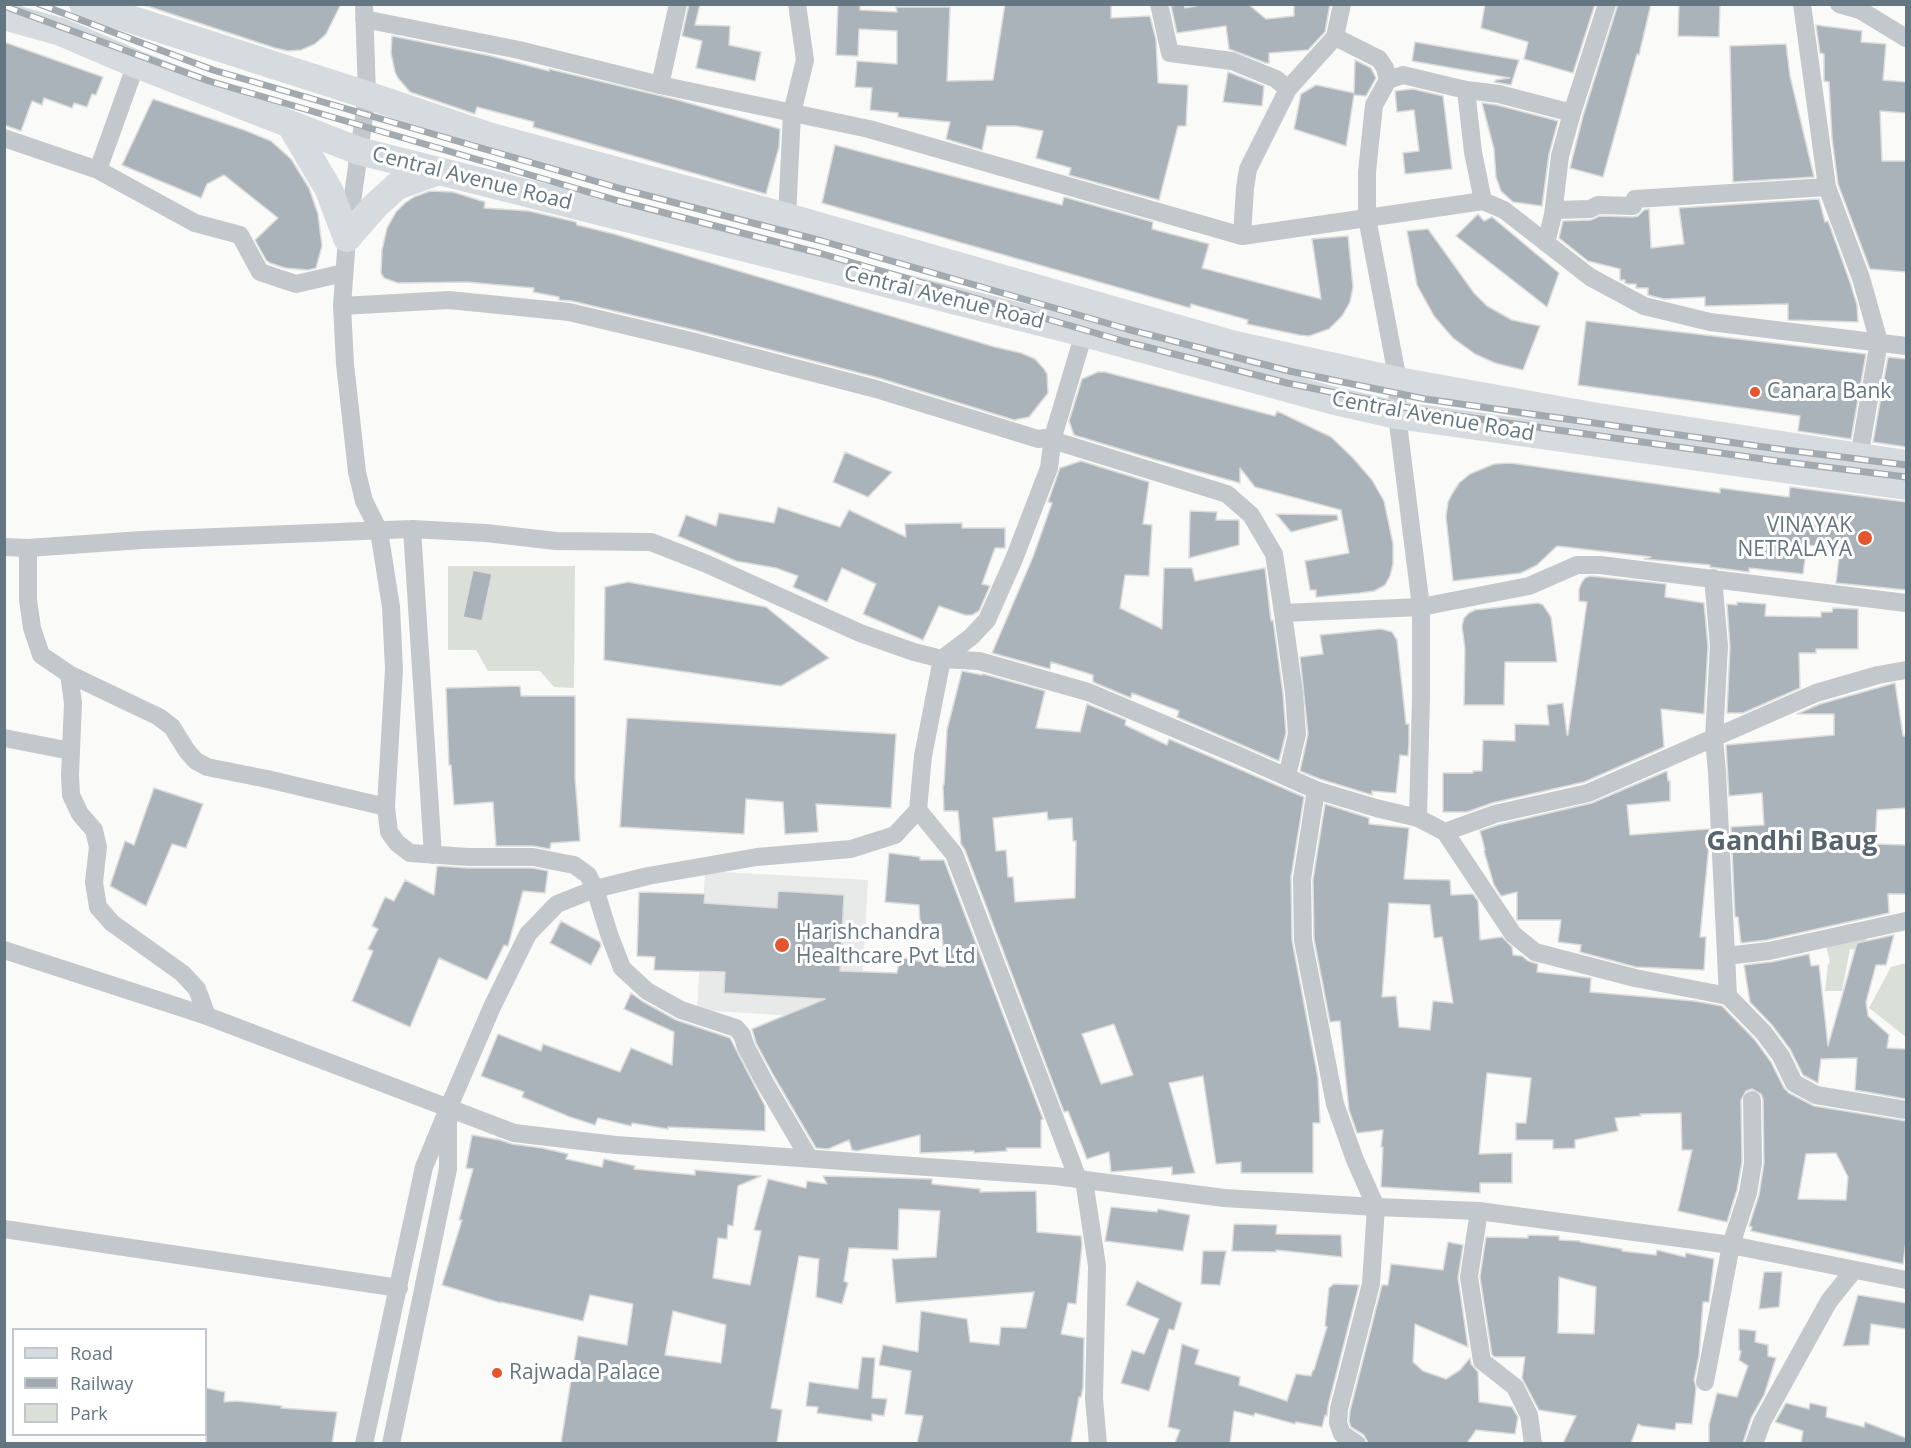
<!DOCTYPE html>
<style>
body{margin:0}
#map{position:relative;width:1911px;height:1448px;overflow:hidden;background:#fafaf8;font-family:"Open Sans",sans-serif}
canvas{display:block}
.frame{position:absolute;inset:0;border:6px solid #657683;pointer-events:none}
.legend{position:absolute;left:12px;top:1328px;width:195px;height:108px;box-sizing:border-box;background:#fff;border:2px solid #c1c8cd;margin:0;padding:8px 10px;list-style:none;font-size:18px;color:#657683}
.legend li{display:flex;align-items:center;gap:12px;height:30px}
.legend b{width:30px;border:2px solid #c1c8cd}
</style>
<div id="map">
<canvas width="1911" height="1448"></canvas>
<div class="frame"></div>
<ul class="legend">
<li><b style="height:8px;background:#d6dbdf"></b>Road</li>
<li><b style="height:8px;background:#a2aab0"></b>Railway</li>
<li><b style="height:16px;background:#dadfd7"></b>Park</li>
</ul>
</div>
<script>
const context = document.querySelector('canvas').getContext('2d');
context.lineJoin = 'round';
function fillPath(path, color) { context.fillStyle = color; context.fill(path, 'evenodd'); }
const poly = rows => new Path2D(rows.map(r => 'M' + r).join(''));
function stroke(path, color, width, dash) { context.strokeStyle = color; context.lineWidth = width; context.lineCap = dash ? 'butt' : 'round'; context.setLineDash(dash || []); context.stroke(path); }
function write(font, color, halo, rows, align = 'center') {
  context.font = font + ' "Open Sans",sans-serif'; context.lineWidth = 6; context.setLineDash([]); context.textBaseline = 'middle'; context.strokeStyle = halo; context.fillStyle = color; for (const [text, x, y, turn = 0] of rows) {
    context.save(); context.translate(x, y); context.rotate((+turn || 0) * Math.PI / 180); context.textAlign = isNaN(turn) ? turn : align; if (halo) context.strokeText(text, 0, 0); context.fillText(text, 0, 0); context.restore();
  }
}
fillPath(poly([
 [705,871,868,880,860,1020,697,1010]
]), '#e8e9e9');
fillPath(poly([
 [448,566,575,566,574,688,554,687,540,671,488,671,476,650,448,650],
 [1867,937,1865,951,1850,949,1842,991,1825,991,1828,965,1830,962,1826,945],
 [1906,963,1906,1037,1869,1008,1891,967]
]), '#dadfd7');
const building = poly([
 [141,4,341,4,326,34,315,44,301,50,288,51,275,48,141,4],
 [689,4,700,4,695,25,730,26,729,45,761,52,755,81,696,68,702,41,682,36,689,4],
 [838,4,860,4,860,10,897,12,896,7,950,7,947,81,993,80,1005,4,1111,4,1111,18,1150,16,1156,40,1158,83,1188,85,1186,126,1178,126,1159,200,1069,175,1071,168,1036,158,1043,131,1016,126,987,126,982,150,946,139,950,122,898,117,898,113,870,110,872,88,855,87,857,61,897,64,897,31,859,29,858,56,836,55,838,4],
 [1184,4,1185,8,1206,4,1248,4,1266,19,1294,16,1294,4,1330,4,1325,32,1308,50,1269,53,1269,63,1266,63,1229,49,1226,26,1177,33,1171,6,1184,4],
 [1485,4,1595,4,1573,73,1524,59,1528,42,1481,28,1485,4],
 [1618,4,1651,4,1639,55,1637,54,1603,177,1570,168,1583,116,1618,4],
 [1679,4,1720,4,1719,37,1678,36,1679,4],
 [1816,25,1862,31,1861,42,1886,44,1883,80,1906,82,1906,113,1880,111,1882,161,1906,161,1906,272,1870,269,1838,184,1832,138,1829,82,1824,81,1824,54,1820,53,1816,25],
 [392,36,491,56,549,71,549,69,678,100,780,129,779,147,766,194,533,127,534,122,477,107,475,114,410,92,398,78,395,72,391,53,392,36],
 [4,42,103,77,96,95,92,94,87,107,74,103,72,108,44,98,42,105,32,101,21,131,4,125,4,42],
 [1415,42,1519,60,1511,85,1494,82,1496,80,1510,78,1412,61,1415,42],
 [1786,44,1790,76,1814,177,1733,182,1730,46,1786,44],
 [1355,60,1371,68,1376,78,1366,96,1354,95,1346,146,1294,129,1301,94,1316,85,1354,93,1355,60],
 [1228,72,1264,86,1262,106,1223,102,1228,72],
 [1413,89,1443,96,1452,169,1405,174,1403,153,1419,151,1414,110,1397,112,1395,91,1413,89],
 [153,99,244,130,271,141,291,159,309,188,318,214,322,246,316,268,308,270,285,268,270,263,266,260,255,240,278,218,224,175,207,184,201,198,122,165,153,99],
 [1482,103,1497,105,1558,121,1549,154,1542,206,1513,202,1501,191,1496,177,1494,149,1482,103],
 [835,145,1062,205,1064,197,1153,222,1152,229,1209,244,1202,268,1321,299,1312,239,1348,236,1353,287,1350,302,1342,316,1329,329,1309,336,1299,335,1247,324,1248,320,1191,304,1190,308,822,203,835,145],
 [430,191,453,192,485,202,484,208,529,211,576,222,577,225,614,234,995,347,1021,353,1035,359,1044,369,1047,374,1048,393,1029,417,1014,420,879,378,694,330,572,301,559,300,559,297,533,292,534,288,466,282,398,283,384,278,381,273,382,250,387,228,396,212,405,203,414,197,430,191],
 [1819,199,1825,222,1828,221,1850,282,1857,305,1858,322,1788,320,1788,304,1705,306,1705,297,1664,299,1648,295,1648,288,1636,288,1636,284,1628,284,1625,283,1625,280,1620,280,1620,269,1588,261,1559,238,1563,221,1591,220,1600,216,1633,217,1638,216,1644,210,1649,209,1651,248,1684,244,1679,208,1819,199],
 [1478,214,1484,221,1492,217,1559,273,1547,307,1456,236,1478,214],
 [1428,229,1474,293,1487,306,1512,320,1540,326,1523,370,1495,363,1475,354,1453,338,1434,316,1417,285,1407,231,1428,229],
 [1586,321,1866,354,1851,439,1798,431,1800,416,1578,385,1586,321],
 [1888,357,1906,359,1906,447,1873,442,1888,357],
 [1098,372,1105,372,1275,416,1277,411,1331,437,1352,457,1372,480,1384,501,1393,544,1393,564,1390,576,1385,585,1374,591,1360,593,1316,597,1316,590,1310,590,1305,561,1349,553,1341,510,1255,487,1240,468,1240,483,1153,459,1074,435,1069,421,1082,379,1098,372],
 [845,452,892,472,868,497,833,482,845,452],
 [1081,461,1149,482,1143,524,1152,525,1149,576,1125,575,1120,608,1162,629,1164,568,1192,568,1195,581,1265,568,1271,621,1273,620,1283,694,1286,733,1279,761,1177,717,1179,711,1132,693,1131,698,1093,682,1093,675,1051,662,1050,669,992,653,1033,557,1052,503,1048,502,1060,468,1081,461],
 [1511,463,1720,493,1720,488,1789,497,1790,487,1906,502,1906,590,1836,583,1840,549,1807,545,1803,574,1749,568,1749,572,1710,567,1710,565,1644,559,1651,557,1557,546,1537,565,1521,573,1453,581,1446,517,1448,502,1452,494,1459,483,1470,474,1494,464,1511,463],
 [778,507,840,527,849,510,906,537,905,524,962,523,962,528,1005,528,1005,548,995,548,982,584,990,586,979,611,972,615,965,615,939,606,923,640,863,614,876,584,842,568,827,602,793,587,798,576,776,568,736,561,678,536,686,515,716,526,719,513,774,523,778,507],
 [1190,511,1217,512,1216,520,1239,520,1239,545,1189,558,1190,511],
 [1276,514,1337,515,1338,520,1291,532,1276,514],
 [473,570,492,574,482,621,463,617,473,570],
 [1590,576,1666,584,1665,597,1704,603,1708,646,1704,714,1661,709,1664,747,1584,782,1492,803,1467,812,1443,812,1443,773,1473,773,1473,771,1482,771,1483,740,1515,741,1515,724,1549,725,1547,705,1563,703,1567,735,1568,735,1587,602,1579,601,1579,589,1582,582,1585,578,1590,576],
 [628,582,766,607,829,658,781,686,604,660,605,587,628,582],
 [1737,602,1766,604,1765,616,1821,617,1821,612,1832,612,1833,608,1858,609,1858,649,1816,649,1816,653,1799,653,1800,688,1743,713,1727,713,1730,647,1727,604,1737,605,1737,602],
 [1538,603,1543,605,1551,617,1557,662,1505,662,1504,705,1464,705,1465,649,1462,626,1464,618,1469,613,1475,610,1538,603],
 [1381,629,1392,632,1397,640,1406,724,1409,724,1409,743,1408,756,1400,755,1396,793,1372,791,1372,795,1320,779,1300,771,1308,734,1300,657,1323,654,1320,635,1381,629],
 [962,671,982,675,983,674,1045,691,1036,728,1080,732,1087,704,1126,720,1125,725,1167,745,1169,739,1304,797,1291,877,1292,940,1318,1078,1320,1123,1313,1123,1313,1173,1241,1173,1241,1162,1216,1164,1203,1076,1169,1083,1195,1173,1172,1175,1172,1167,1111,1172,1109,1152,1087,1159,1068,1111,1064,1112,965,850,961,844,958,811,944,811,943,785,944,785,947,730,962,671],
 [1047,812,1048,820,1072,818,1073,841,1076,841,1075,898,1015,902,1013,877,1008,877,1006,850,996,851,993,818,1047,812],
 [1114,1024,1133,1075,1101,1084,1082,1034,1114,1024],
 [1895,683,1903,736,1906,736,1906,808,1877,810,1875,844,1906,845,1906,894,1888,894,1889,913,1767,940,1741,943,1738,917,1735,917,1731,827,1764,825,1762,793,1729,796,1726,745,1834,735,1834,714,1797,714,1820,704,1895,683],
 [520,686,521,696,575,696,575,778,580,841,551,843,550,849,533,846,496,846,493,802,454,805,451,765,449,765,446,688,520,686],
 [627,718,896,734,891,808,816,804,818,832,785,834,783,802,746,799,744,834,620,827,627,718],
 [1667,771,1668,781,1670,781,1670,801,1627,805,1630,835,1709,829,1709,845,1700,937,1706,937,1704,970,1636,967,1580,952,1581,945,1558,942,1561,920,1517,920,1517,892,1501,896,1494,885,1484,851,1485,850,1480,831,1498,825,1592,803,1667,771],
 [154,788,203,804,186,848,172,844,146,906,110,886,125,841,134,845,154,788],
 [1325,804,1369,818,1369,824,1409,828,1404,879,1450,880,1451,895,1473,894,1478,901,1480,940,1502,937,1512,947,1513,955,1522,956,1528,961,1538,964,1537,972,1591,978,1590,992,1694,1001,1722,1006,1755,1040,1771,1062,1784,1088,1789,1093,1814,1106,1906,1121,1906,1242,1903,1264,1751,1231,1752,1227,1749,1226,1759,1195,1764,1163,1763,1099,1761,1094,1752,1089,1746,1091,1741,1100,1742,1162,1737,1190,1727,1222,1678,1211,1692,1150,1682,1150,1681,1113,1640,1114,1641,1116,1615,1118,1618,1131,1575,1140,1575,1148,1553,1149,1553,1140,1516,1140,1516,1123,1526,1123,1531,1078,1487,1073,1479,1154,1512,1153,1512,1183,1480,1183,1480,1193,1381,1187,1383,1147,1381,1147,1383,1130,1357,1133,1349,1110,1340,1021,1330,1022,1314,939,1313,880,1325,804],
 [1389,903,1430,905,1434,938,1442,937,1453,1003,1433,1001,1430,1030,1399,1027,1396,996,1382,997,1389,903],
 [1836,1153,1848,1177,1846,1200,1798,1199,1806,1154,1836,1153],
 [889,853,920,857,920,860,944,860,1043,1119,1041,1120,1041,1148,1006,1148,1007,1151,974,1153,974,1151,920,1153,920,1135,857,1151,852,1150,849,1140,828,1149,816,1148,775,1078,756,1043,752,1029,825,999,724,993,725,972,654,970,655,957,637,956,639,892,705,894,704,903,777,908,778,891,844,895,840,971,897,973,900,957,945,967,941,924,920,925,919,905,885,902,889,853],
 [437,866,467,868,532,868,548,871,545,893,523,891,508,946,504,945,487,980,439,958,410,1027,352,1001,373,951,368,949,378,929,372,926,385,897,394,901,405,880,434,895,437,866],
 [561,921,600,942,601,946,591,965,550,943,561,921],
 [1894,935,1886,965,1876,965,1866,1002,1868,1016,1889,1035,1887,1048,1906,1049,1906,1099,1855,1090,1857,1058,1821,1059,1818,1083,1803,1075,1790,1049,1772,1025,1750,1002,1744,965,1771,962,1809,954,1811,966,1819,965,1828,1046,1857,943,1894,935],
 [631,993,642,1001,676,1020,730,1038,765,1106,765,1131,668,1127,668,1129,632,1123,631,1126,598,1118,595,1125,570,1117,522,1097,524,1092,481,1076,498,1034,541,1051,543,1044,620,1072,631,1048,672,1065,674,1032,624,1009,631,993],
 [472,1135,500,1140,512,1144,542,1148,568,1154,566,1159,602,1167,604,1159,635,1166,634,1169,695,1175,695,1170,761,1176,738,1186,733,1226,728,1225,727,1239,718,1238,713,1278,750,1285,761,1231,754,1230,768,1179,806,1188,807,1181,827,1184,823,1176,932,1179,932,1184,980,1189,980,1192,1036,1191,1037,1232,1081,1236,1082,1244,1076,1304,1068,1303,1061,1334,1084,1338,1083,1387,1081,1397,1079,1397,1071,1443,917,1443,923,1416,905,1414,911,1371,879,1365,883,1345,918,1352,921,1311,967,1319,970,1342,999,1345,1001,1327,1026,1328,1034,1292,896,1303,892,1259,936,1257,940,1211,899,1209,898,1250,849,1248,844,1281,848,1283,842,1304,816,1297,819,1259,799,1256,771,1408,782,1410,777,1443,561,1443,578,1336,627,1345,633,1304,590,1295,583,1321,501,1302,501,1303,442,1285,462,1220,459,1220,473,1169,466,1168,472,1135],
 [673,1311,726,1325,721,1363,665,1355,673,1311],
 [1111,1207,1157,1212,1158,1209,1190,1215,1183,1251,1105,1241,1111,1207],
 [1234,1224,1277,1225,1276,1234,1341,1235,1342,1257,1276,1250,1276,1252,1232,1251,1234,1224],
 [1528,1235,1559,1236,1559,1240,1580,1241,1580,1242,1622,1249,1622,1251,1656,1255,1657,1250,1685,1257,1686,1253,1714,1259,1709,1302,1703,1302,1699,1356,1694,1380,1696,1388,1692,1424,1676,1423,1675,1430,1642,1426,1638,1424,1631,1443,1563,1443,1576,1416,1539,1410,1522,1378,1525,1357,1495,1357,1492,1355,1480,1277,1486,1237,1528,1238,1528,1235],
 [1559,1277,1596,1287,1594,1334,1558,1333,1559,1277],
 [1448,1242,1463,1245,1458,1278,1468,1347,1415,1324,1413,1362,1423,1371,1446,1379,1460,1370,1470,1358,1471,1364,1478,1372,1479,1402,1512,1407,1518,1417,1515,1434,1476,1430,1467,1443,1368,1443,1364,1435,1351,1427,1349,1421,1350,1411,1382,1285,1388,1285,1391,1264,1443,1270,1448,1242],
 [1203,1251,1226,1251,1220,1285,1201,1284,1203,1251],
 [1764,1272,1782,1272,1779,1307,1759,1309,1764,1272],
 [1137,1281,1182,1303,1174,1330,1169,1329,1149,1391,1121,1383,1132,1350,1144,1354,1159,1319,1126,1305,1137,1281],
 [1334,1284,1359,1285,1328,1406,1327,1416,1325,1415,1322,1427,1296,1422,1295,1424,1255,1413,1254,1416,1234,1411,1230,1443,1175,1443,1180,1430,1168,1427,1182,1344,1199,1350,1195,1364,1240,1377,1239,1385,1287,1401,1296,1374,1311,1376,1313,1370,1314,1370,1327,1327,1325,1326,1329,1288,1334,1284],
 [1858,1295,1906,1303,1906,1329,1871,1324,1869,1345,1843,1346,1858,1295],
 [1739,1329,1756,1331,1755,1342,1768,1345,1768,1356,1776,1358,1764,1395,1751,1418,1743,1443,1709,1443,1709,1425,1717,1393,1737,1397,1748,1366,1739,1360,1741,1351,1739,1350,1739,1329],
 [862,1357,875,1358,872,1398,887,1399,884,1416,872,1414,872,1421,817,1413,818,1407,806,1406,809,1382,858,1389,862,1357],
 [206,1388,225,1392,224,1402,236,1401,282,1406,281,1408,337,1412,332,1443,206,1443,206,1388],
 [1786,1403,1809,1409,1810,1403,1827,1407,1826,1417,1864,1427,1865,1422,1906,1438,1906,1443,1801,1443,1803,1431,1775,1422,1786,1403]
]);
fillPath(building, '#aab3b9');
stroke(building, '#dcdcda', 1.5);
stroke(poly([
 [364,4,367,95,347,238,342,306,449,300,569,312,691,341,876,389,1038,439,1053,437,1084,333],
 [1159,4,1170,53,1232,61,1276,79,1288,89],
 [1802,4,1827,187,1861,278,1879,342,1859,457],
 [1839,4,1860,10,1906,38],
 [364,19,519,50,660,85,869,129,1242,236,1367,218,1398,381,1397,415,1421,607,1421,696,1418,818],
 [1335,37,1379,59,1385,68,1388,80,1403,75,1466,90,1499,94,1572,113],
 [1388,80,1374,105,1367,172,1367,218,1483,201,1504,210,1590,277,1644,306,1710,322,1906,346],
 [660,85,678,4],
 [1466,90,1473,152,1483,201],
 [4,138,98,170,136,64],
 [98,170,195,223,240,235,260,272,296,284,344,273],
 [1553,215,1556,210,1590,209,1598,205,1633,206,1635,199,1827,187],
 [787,217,792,113,805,60,797,4],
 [1242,236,1245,188,1248,169,1288,89,1335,37,1342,4],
 [1546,243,1553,215,1560,156,1572,113,1607,4],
 [342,306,345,364,357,472,364,501,379,531,391,607,394,669,386,807,389,832,397,843,410,853,468,857,533,857,574,865,588,875,595,889,609,934,622,968,647,991,681,1010,736,1028,742,1035,746,1047,765,1083,809,1158],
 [1052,440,1227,494,1251,515,1274,554,1283,613,1421,607,1529,586,1577,565,1600,565,1906,603],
 [412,529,433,855],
 [4,547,28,548,142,540,412,529,486,533,556,541,651,542,707,564,860,633,914,652,942,659,979,661,1088,692,1235,754,1316,790,1376,808,1418,818,1445,832,1495,814,1588,793,1816,693,1878,675,1906,670],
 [28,548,28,600,32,628,41,655,69,674,159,717,172,727,187,751,196,761,207,767,267,779,386,807],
 [1283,613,1294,693,1297,734,1287,776],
 [69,674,73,703,70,775,71,795,80,814,94,830,98,847,94,882,98,907,112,923,182,973,197,989,207,1016],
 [4,738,71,751],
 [1316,790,1302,879,1303,940,1335,1104,1355,1160,1376,1207,1371,1284,1339,1409,1338,1423,1342,1434,1357,1444],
 [918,810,954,854,1078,1179],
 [1445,832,1513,934,1535,952,1635,978,1728,996,1717,772,1714,738,1719,646,1713,578],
 [4,950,207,1016,514,1133,616,1145,1055,1176,1224,1198,1376,1207,1479,1211,1731,1245,1906,1280],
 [1726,956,1769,951,1906,921],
 [1728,996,1764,1033,1781,1056,1794,1083,1816,1095,1906,1110],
 [1084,1180,1097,1266,1094,1399,1098,1444],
 [1479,1211,1469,1277,1482,1361,1515,1387,1529,1415,1533,1444],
 [4,1229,399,1288],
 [1705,1382,1731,1245,1748,1193,1753,1163,1752,1100],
 [364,1444,424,1167,448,1109,492,1007,528,934,557,904,595,889,648,876,757,857,851,849,895,835,918,810,923,756,942,659,971,637,987,620,1014,559,1049,468,1053,437],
 [391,1444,448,1169,448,1120],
 [1754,1444,1762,1422,1829,1301,1854,1270]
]), '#c3c8cc', 18);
stroke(poly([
 [83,4,367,95,488,136,787,217,1235,345,1398,381,1592,416,1906,464],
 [4,16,61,32,136,64,359,151,1084,333,1331,400,1397,415,1906,486],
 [290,124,329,190,347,238,375,206,397,186,438,171]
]), '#d6dbdf', 28);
const rail = poly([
 [39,4,213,70,622,189,822,241,1127,329,1289,371,1425,399,1778,449,1906,465],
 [4,6,209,81,619,201,819,253,1123,341,1287,383,1423,411,1777,461,1906,477]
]);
stroke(rail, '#a2aab0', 7);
stroke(rail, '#fff', 4.5, [14]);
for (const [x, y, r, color] of [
 [1755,392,6,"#e4572e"],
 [1865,538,8,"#e4572e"],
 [782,945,8,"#e4572e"],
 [497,1373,6,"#e4572e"]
]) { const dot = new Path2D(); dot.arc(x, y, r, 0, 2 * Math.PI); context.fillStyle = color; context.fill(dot); stroke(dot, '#fff', 2); }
write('21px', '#657683', '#fff', [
 ["Central Avenue Road",472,179,14],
 ["Central Avenue Road",944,298,14],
 ["Central Avenue Road",1433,417,10]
]);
write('21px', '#657683', '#fff', [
 ["Canara Bank",1767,392],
 ["VINAYAK",1852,526,"right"],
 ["NETRALAYA",1852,550,"right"],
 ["Harishchandra",796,933],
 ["Healthcare Pvt Ltd",796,957],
 ["Rajwada Palace",509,1373]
], 'left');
write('bold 27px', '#57646e', '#fff', [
 ["Gandhi Baug",1792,842]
]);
</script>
